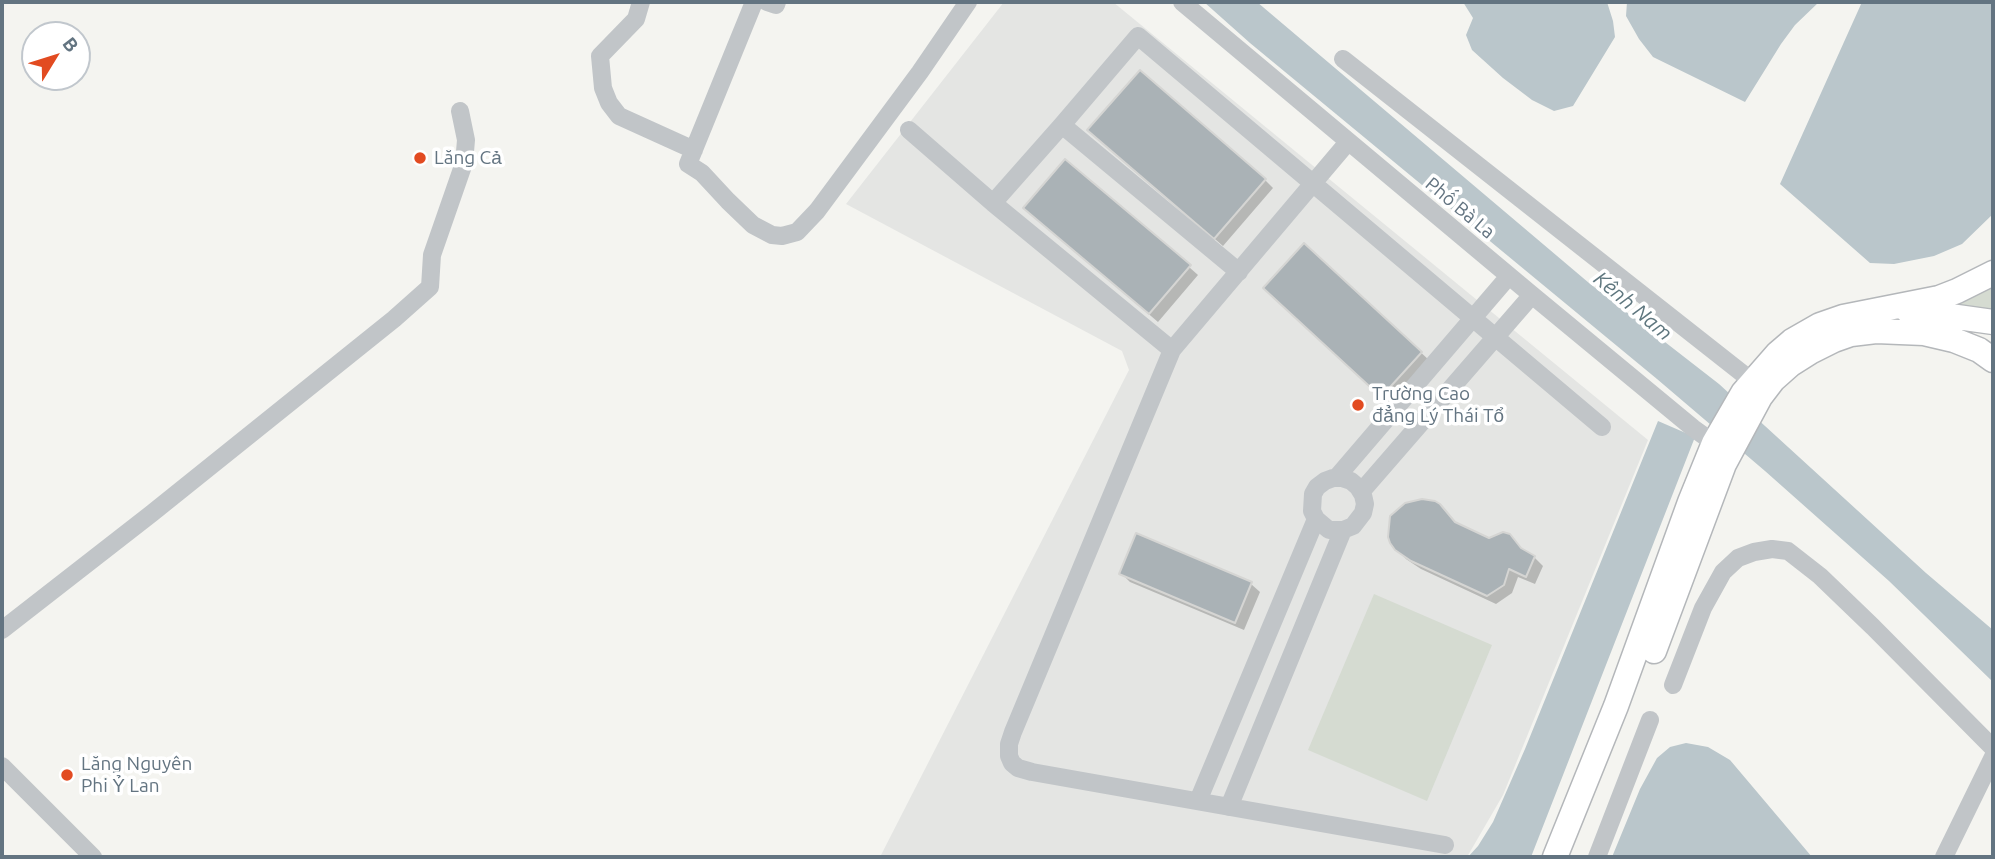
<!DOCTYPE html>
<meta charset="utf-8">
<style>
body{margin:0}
#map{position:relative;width:1995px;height:859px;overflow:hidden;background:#f4f4f0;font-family:Ubuntu,sans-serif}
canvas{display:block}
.frame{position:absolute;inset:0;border:4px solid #637481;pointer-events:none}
.north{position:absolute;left:21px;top:21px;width:70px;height:70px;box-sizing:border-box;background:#fff;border:2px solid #c1c7cd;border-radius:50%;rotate:52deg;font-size:19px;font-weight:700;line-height:28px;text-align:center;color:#637481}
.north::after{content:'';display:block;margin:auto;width:24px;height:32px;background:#e24b21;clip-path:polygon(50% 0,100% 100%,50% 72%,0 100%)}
</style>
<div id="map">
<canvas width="1995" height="859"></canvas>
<div class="frame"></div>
<div class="north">B</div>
</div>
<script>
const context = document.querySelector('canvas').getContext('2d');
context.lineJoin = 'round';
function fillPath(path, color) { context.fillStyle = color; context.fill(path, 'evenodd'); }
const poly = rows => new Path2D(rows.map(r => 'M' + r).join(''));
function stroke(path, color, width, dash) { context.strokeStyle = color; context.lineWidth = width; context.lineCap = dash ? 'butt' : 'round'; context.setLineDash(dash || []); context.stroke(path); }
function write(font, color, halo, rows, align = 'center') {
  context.font = font + ' Ubuntu,sans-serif'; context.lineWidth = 7; context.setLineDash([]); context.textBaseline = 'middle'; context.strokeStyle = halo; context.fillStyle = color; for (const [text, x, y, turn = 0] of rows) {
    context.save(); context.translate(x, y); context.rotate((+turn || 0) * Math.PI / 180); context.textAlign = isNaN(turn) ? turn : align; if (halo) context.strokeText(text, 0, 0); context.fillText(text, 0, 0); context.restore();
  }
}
fillPath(poly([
 [1004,2,1113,2,1648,440,1503,795,1467,857,880,857,1129,370,1122,351,846,204]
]), '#e4e5e3');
fillPath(poly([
 [1993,286,1993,310,1952,304],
 [1374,594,1492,645,1427,801,1308,750]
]), '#d5dbd1');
fillPath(poly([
 [1204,2,1257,2,1589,283,1719,384,1926,573,1993,630,1993,682,1889,581,1765,471,1657,379,1250,43],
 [1463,2,1607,2,1613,21,1615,37,1573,106,1554,111,1532,100,1503,78,1472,50,1466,35,1473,18],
 [1627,2,1819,2,1795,25,1781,44,1745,102,1653,57,1639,39,1626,16],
 [1862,2,1993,2,1993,214,1962,244,1934,256,1894,264,1870,263,1780,184],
 [1658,421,1695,437,1531,857,1468,857,1478,846,1493,822,1525,749],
 [1686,743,1708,747,1730,760,1812,857,1612,857,1640,789,1657,758,1670,747]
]), '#bac6cb');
fillPath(poly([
 [1098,138,1265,180,1273,188,1223,246],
 [1034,216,1189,267,1198,275,1158,322],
 [1305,245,1430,361,1391,404,1274,296],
 [1457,525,1489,540,1523,551,1534,557,1543,566,1535,584,1518,577,1512,593,1496,604,1421,569,1406,559,1397,549],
 [1121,573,1251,584,1260,592,1244,630,1130,582]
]), '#0003');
const building = poly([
 [1140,70,1266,179,1214,239,1087,130,1140,70],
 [1065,159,1191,265,1149,314,1023,208,1065,159],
 [1304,243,1422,352,1381,397,1263,288,1304,243],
 [1422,499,1435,501,1440,504,1455,522,1489,538,1503,532,1510,534,1521,548,1535,556,1526,577,1509,569,1504,585,1487,596,1411,561,1395,550,1390,543,1388,537,1390,516,1405,503,1422,499],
 [1136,533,1252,582,1235,623,1119,574,1136,533]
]);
fillPath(building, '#aab2b6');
stroke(building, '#d5d5d3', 2);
const highway = poly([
 [1907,310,1993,322],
 [1654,651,1724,464,1760,397,1773,380,1791,364,1810,352,1834,340,1851,334,1876,331,1924,333,1954,340,1979,350,1993,360],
 [1555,857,1616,706,1690,502,1714,443,1743,393,1778,353,1792,341,1820,325,1843,317,1939,298,1957,291,1993,273]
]);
stroke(highway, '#b4b7ba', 27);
stroke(poly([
 [641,2,636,19,600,56,603,88,609,103,619,116,694,150],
 [754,2,688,164,702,173,728,201,753,225,772,235,782,236,797,232,817,211,920,72,968,2],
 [767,2,776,5,777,2],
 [1182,2,1532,295,1693,428,1714,443],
 [1343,59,1752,381],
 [1062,125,1239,272],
 [909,130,993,203,1172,350],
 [1348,142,1172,350,1013,732,1009,744,1009,756,1012,763,1018,768,1032,772,1445,845],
 [993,203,1062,125,1138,36,1602,427],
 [1336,478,1509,276],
 [1361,492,1532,295],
 [2,630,151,514,394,319,430,287,432,255,464,163,466,140,460,111],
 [1673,685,1703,608,1723,572,1738,558,1754,552,1772,549,1788,551,1820,576,1873,627,1993,748],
 [2,766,93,857],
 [1198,801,1316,519,1312,511,1313,494,1317,487,1325,481,1333,478,1342,478,1351,481,1358,487,1363,495,1365,504,1363,513,1353,526,1343,530,1329,530,1316,519],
 [1229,807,1343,530],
 [1597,857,1650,720],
 [1944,857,1993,757]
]), '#c1c5c8', 18);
stroke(highway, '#fff', 24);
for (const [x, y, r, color] of [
 [420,158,7,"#e24b21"],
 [1358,405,7,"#e24b21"],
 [67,775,7,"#e24b21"]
]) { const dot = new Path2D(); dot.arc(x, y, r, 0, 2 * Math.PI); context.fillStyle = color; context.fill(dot); stroke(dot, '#fff', 2.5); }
write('19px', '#637481', '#fff', [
 ["Lăng Cả",434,158],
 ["Trường Cao",1372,394],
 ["đẳng Lý Thái Tổ",1372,416],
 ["Lăng Nguyên",81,764],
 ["Phi Ỷ Lan",81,786]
], 'left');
write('19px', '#637481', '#fff', [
 ["Phố Bà La",1460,208,40]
]);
write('italic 21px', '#5f777f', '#fff', [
 ["Kênh Nam",1633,306,40]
]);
</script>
